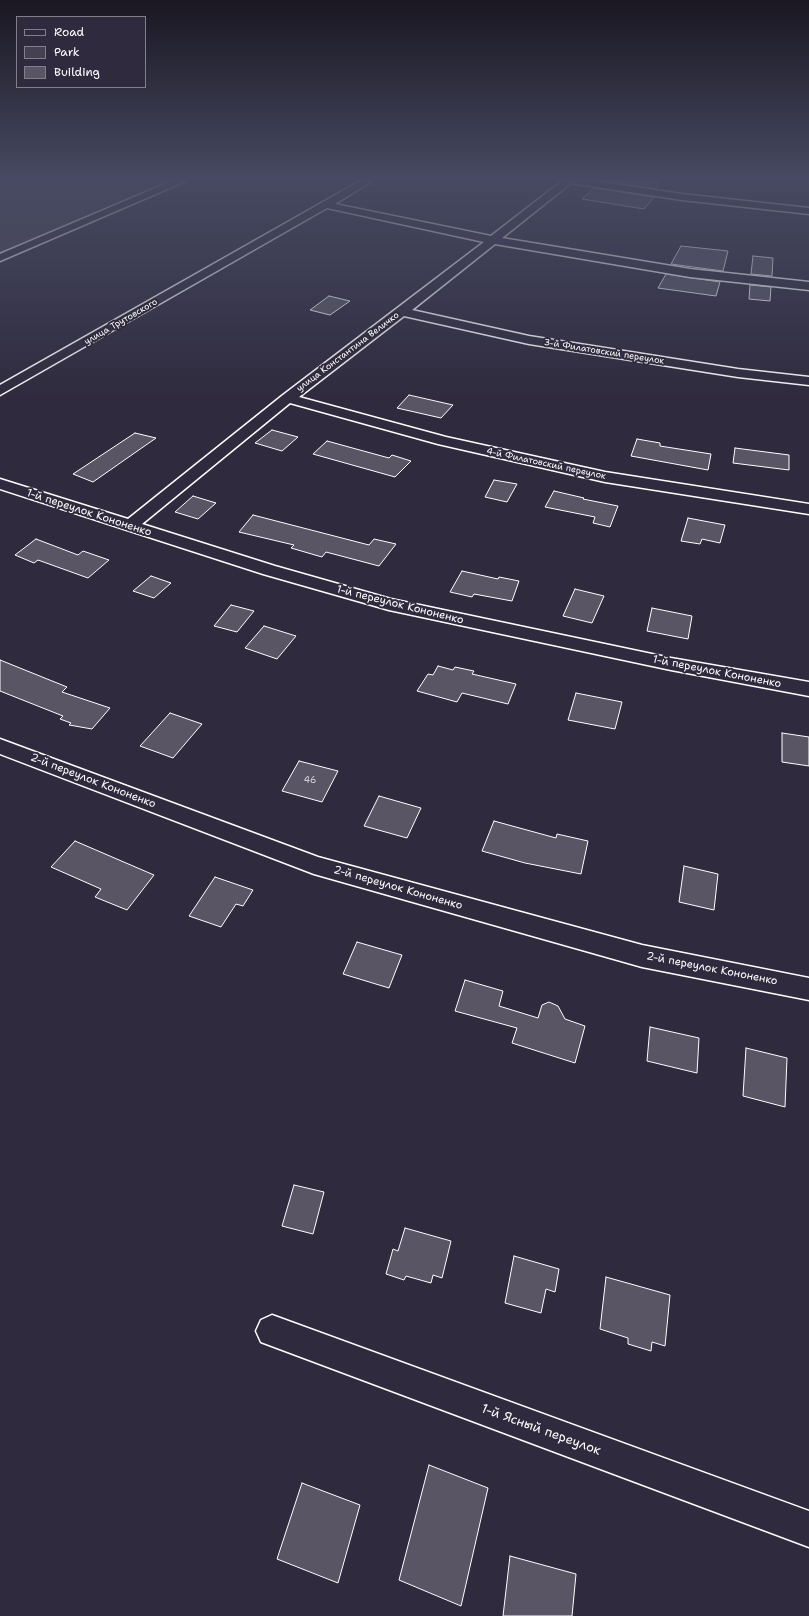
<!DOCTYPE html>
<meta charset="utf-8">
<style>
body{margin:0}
#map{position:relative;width:809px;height:1616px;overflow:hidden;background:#2f2a3d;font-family:"Shantell Sans",sans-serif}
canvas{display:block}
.legend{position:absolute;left:16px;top:16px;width:130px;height:72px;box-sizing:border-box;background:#2f2a3d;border:1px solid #827f8b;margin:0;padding:5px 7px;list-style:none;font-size:12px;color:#fff}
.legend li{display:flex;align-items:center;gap:8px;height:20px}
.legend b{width:20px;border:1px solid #827f8b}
</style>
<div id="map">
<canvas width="809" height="1616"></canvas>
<ul class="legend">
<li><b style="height:5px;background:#2f2a3d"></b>Road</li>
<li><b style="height:11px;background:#464152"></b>Park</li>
<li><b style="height:11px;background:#595564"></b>Building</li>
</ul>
</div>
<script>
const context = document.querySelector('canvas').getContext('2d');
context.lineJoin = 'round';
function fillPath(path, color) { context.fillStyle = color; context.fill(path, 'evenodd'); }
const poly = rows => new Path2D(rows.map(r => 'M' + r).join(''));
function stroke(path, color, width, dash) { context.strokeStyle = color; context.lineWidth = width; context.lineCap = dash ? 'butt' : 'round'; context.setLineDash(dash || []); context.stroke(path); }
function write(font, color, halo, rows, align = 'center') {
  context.font = font + ' "Shantell Sans",sans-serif'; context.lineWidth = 4; context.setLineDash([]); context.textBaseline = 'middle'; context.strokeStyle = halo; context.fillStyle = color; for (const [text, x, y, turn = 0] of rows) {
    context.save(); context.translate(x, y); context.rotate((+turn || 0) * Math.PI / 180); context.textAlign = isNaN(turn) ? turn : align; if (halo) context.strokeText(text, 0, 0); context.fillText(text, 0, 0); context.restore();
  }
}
fillPath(poly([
 [0,181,181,181,0,258]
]), '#464152');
const building = poly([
 [604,181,659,181,657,189,604,181],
 [594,188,654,197,644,209,582,199,594,188],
 [681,246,728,251,723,271,671,264,681,246],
 [753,256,773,258,772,276,751,274,753,256],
 [666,274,720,282,716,296,658,288,666,274],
 [750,285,771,287,770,301,749,299,750,285],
 [329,296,350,301,330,315,310,310,329,296],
 [409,395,453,405,441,418,397,408,409,395],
 [272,430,298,437,282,451,255,443,272,430],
 [135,433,156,438,93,482,73,474,135,433],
 [637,439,660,443,660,446,711,454,708,470,631,456,637,439],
 [327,441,389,458,392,455,411,461,395,477,313,454,327,441],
 [735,448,789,455,789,470,733,463,735,448],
 [494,480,517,484,507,502,485,497,494,480],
 [554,491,584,498,583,499,618,506,610,527,593,523,595,517,545,507,554,491],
 [193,496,216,503,198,519,175,512,193,496],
 [253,515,369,545,374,539,396,544,379,566,326,552,322,557,291,548,294,545,239,532,253,515],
 [688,518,725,525,720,543,702,539,700,544,681,541,688,518],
 [36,539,78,555,83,551,109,560,88,578,38,560,34,563,15,555,36,539],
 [462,571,498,579,499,577,519,581,512,601,474,594,472,597,450,592,462,571],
 [151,576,171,583,154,598,133,591,151,576],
 [575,589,604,596,592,623,563,616,575,589],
 [231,605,254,611,237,632,214,626,231,605],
 [652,608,692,616,688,639,647,631,652,608],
 [264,626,296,636,277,659,245,648,264,626],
 [0,660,67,687,62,692,110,708,92,729,69,725,71,723,60,719,63,716,0,691,0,660],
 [438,666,453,670,455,667,474,671,472,674,516,684,508,704,462,693,457,702,417,691,428,674,433,675,438,666],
 [576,693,622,702,615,729,568,720,576,693],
 [170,713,202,724,173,758,140,746,170,713],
 [782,733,809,737,809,766,782,762,782,733],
 [299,761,338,771,322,802,282,791,299,761],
 [379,796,421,808,407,838,364,826,379,796],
 [494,821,556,838,557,834,588,841,581,874,525,863,482,851,494,821],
 [75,841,154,875,127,910,95,897,101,889,51,867,75,841],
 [684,866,718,874,714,910,679,902,684,866],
 [215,877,253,890,243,906,236,904,221,927,189,916,215,877],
 [357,942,402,955,389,988,343,974,357,942],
 [465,980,503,991,499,1006,538,1018,542,1005,549,1002,558,1006,565,1019,585,1026,575,1063,512,1043,517,1028,455,1011,465,980],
 [650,1027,699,1038,697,1073,647,1061,650,1027],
 [746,1048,787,1058,785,1107,743,1096,746,1048],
 [294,1185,324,1192,313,1234,282,1226,294,1185],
 [405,1228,451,1241,442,1278,433,1275,431,1283,406,1276,404,1280,386,1274,393,1249,398,1251,405,1228],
 [514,1256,559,1269,555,1292,546,1289,541,1313,505,1303,514,1256],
 [606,1277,670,1295,665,1346,652,1342,651,1351,628,1344,628,1338,600,1329,606,1277],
 [429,1465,488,1488,461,1606,399,1580,429,1465],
 [302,1483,360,1505,338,1583,277,1559,302,1483],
 [510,1556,576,1574,572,1616,503,1616,510,1556]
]);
fillPath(building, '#595564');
stroke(building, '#fff', 1);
const street = poly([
 [360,181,372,181,335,204,491,236,562,181,594,181,682,194,809,208,809,214,682,200,571,183,502,238,690,269,809,282,809,290,690,277,495,244,412,310,529,336,738,369,809,377,809,385,738,377,529,344,404,316,299,397,446,437,605,472,809,504,809,514,605,482,438,444,290,403,142,524,275,566,391,599,671,658,809,682,809,696,671,670,389,610,263,574,0,489,0,479,128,519,283,395,484,242,327,208,0,395,0,385,360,181],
 [0,739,318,857,642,945,809,978,809,1000,642,967,314,874,0,754,0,739],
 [272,1315,809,1511,809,1547,261,1342,256,1331,261,1320,272,1315]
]);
const highway = poly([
 [172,181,186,181,0,261,0,254,172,181]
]);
stroke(street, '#fff', 3);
stroke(highway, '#fff', 3);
fillPath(street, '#2f2a3d');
fillPath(highway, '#2f2a3d');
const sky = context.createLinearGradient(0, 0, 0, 407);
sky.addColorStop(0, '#1a1722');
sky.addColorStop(0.44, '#474a62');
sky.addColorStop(1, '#474a6200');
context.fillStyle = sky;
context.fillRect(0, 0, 809, 407);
write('9px', '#fff', '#2f2a3d', [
 ["улица Трутовского",121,322,-30],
 ["улица Константина Величко",348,352,-37],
 ["3-й Филатовский переулок",604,352,9],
 ["4-й Филатовский переулок",546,464,12]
]);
write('9px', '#d6d4d8', null, [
 ["46",310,781]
]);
write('11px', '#fff', '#2f2a3d', [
 ["1-й переулок Кононенко",89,513,18],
 ["1-й переулок Кононенко",400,605,14],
 ["1-й переулок Кононенко",717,672,11],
 ["2-й переулок Кононенко",93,781,21],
 ["2-й переулок Кононенко",398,888,16],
 ["2-й переулок Кононенко",712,969,11]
]);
write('13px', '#fff', '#2f2a3d', [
 ["1-й Ясный переулок",541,1430,20]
]);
</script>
